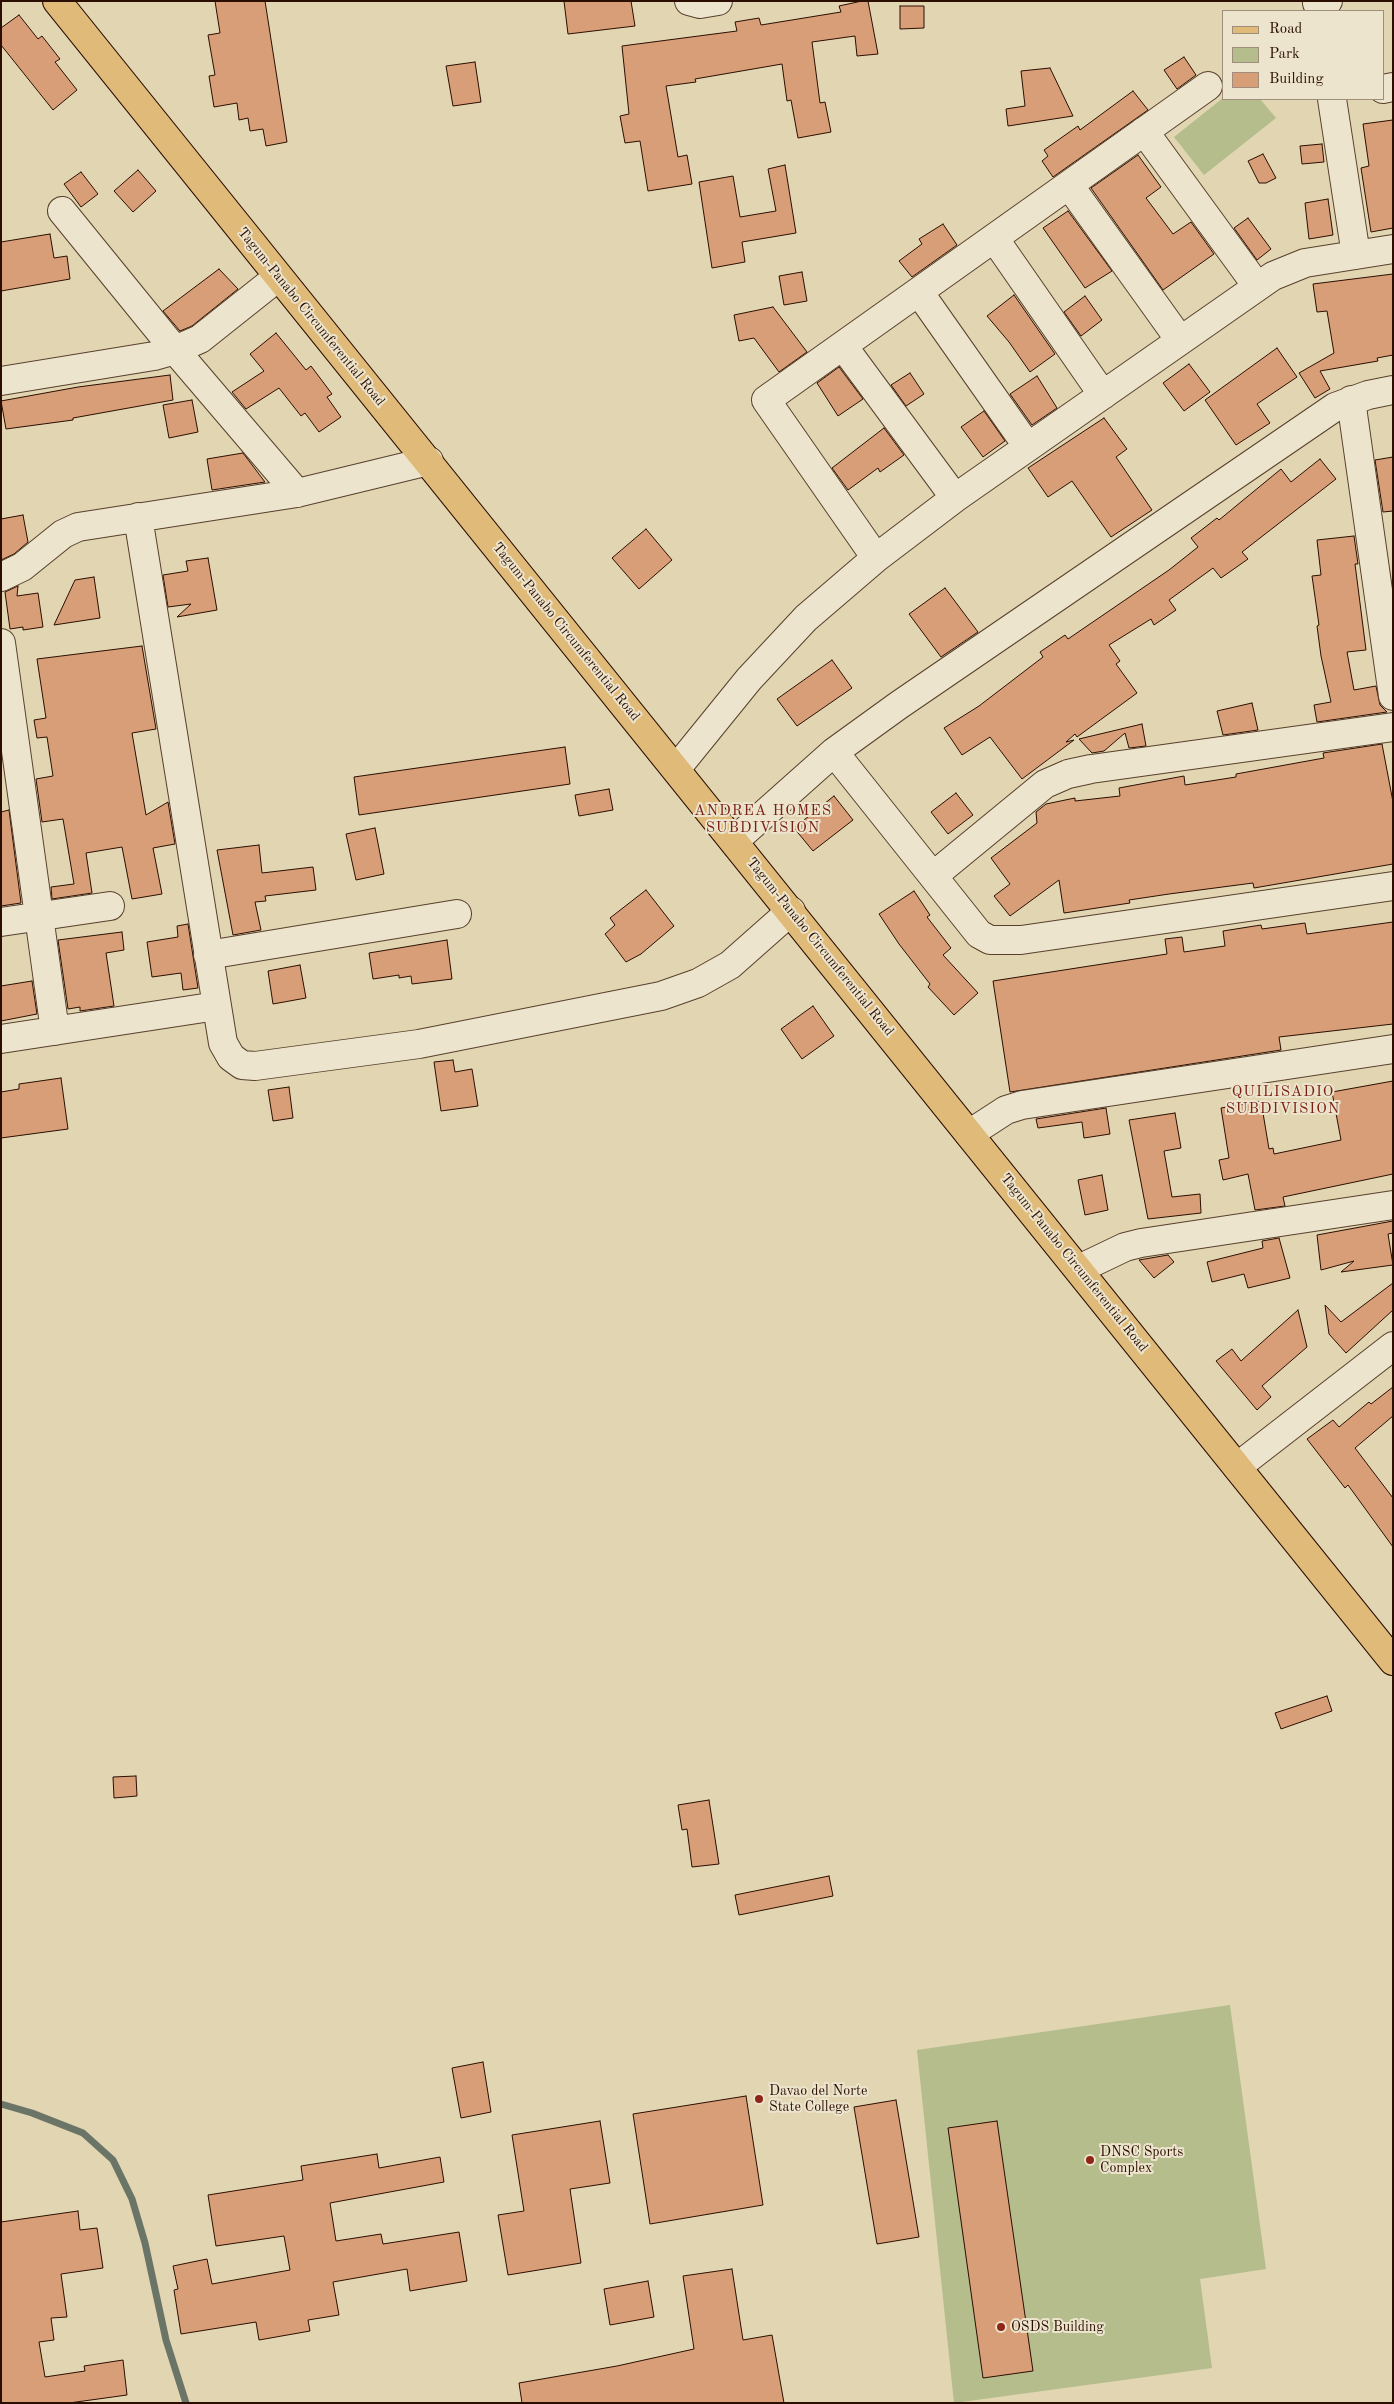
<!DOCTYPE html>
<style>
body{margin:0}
#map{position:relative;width:1394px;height:2404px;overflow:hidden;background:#e1d5b2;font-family:"Old Standard TT",serif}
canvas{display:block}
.frame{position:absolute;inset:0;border:2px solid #2b0e00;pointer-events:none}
.legend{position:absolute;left:1222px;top:10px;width:162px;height:90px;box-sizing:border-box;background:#ece4cd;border:1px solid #9f8e7b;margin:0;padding:6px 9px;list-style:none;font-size:15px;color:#2b0e00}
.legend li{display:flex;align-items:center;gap:10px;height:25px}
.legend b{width:25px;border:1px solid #9f8e7b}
</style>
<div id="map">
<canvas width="1394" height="2404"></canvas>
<div class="frame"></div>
<ul class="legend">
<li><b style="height:6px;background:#e0ba79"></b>Road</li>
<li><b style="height:14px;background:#b4bd8b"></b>Park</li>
<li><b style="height:14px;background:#d89e78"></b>Building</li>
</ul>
</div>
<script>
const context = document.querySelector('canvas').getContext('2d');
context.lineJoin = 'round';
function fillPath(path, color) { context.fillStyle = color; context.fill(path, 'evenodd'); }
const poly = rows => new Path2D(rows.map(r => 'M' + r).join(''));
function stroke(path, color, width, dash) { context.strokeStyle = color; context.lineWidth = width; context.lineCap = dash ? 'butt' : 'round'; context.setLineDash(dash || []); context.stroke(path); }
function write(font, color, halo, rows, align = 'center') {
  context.font = font + ' "Old Standard TT",serif'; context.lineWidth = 4; context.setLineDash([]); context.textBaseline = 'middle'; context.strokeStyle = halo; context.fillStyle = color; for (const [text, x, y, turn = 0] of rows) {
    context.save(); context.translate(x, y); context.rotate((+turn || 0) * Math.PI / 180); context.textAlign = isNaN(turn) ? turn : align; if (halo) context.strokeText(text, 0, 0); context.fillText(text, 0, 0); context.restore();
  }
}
fillPath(poly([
 [1223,98,1260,99,1276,118,1204,175,1174,137],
 [1230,2005,1266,2269,1200,2279,1212,2368,954,2403,917,2050]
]), '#b4bd8b');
stroke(poly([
 [1,2104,32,2113,83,2133,113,2160,132,2199,145,2243,166,2340,186,2403]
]), '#6a7567', 7);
const building = poly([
 [215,1,265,1,287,142,266,146,263,129,250,131,248,118,239,120,237,103,214,107,209,76,215,75,208,35,220,33,215,1],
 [564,1,631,1,635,26,568,34,564,1],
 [862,1,868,1,878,54,857,56,855,36,812,42,820,103,825,102,831,132,798,138,791,100,787,101,782,64,695,79,696,82,666,86,678,157,687,155,692,184,648,191,640,141,625,143,620,116,629,114,622,46,737,31,735,22,759,18,761,25,841,12,839,6,862,1],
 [900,6,924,6,924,28,900,29,900,6],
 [19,15,38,39,42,36,60,59,55,62,77,90,53,110,1,45,1,28,19,15],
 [1184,57,1196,75,1177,89,1164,70,1184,57],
 [475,62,481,102,453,106,446,66,475,62],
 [1050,68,1073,116,1008,126,1006,109,1025,106,1021,71,1050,68],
 [1133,91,1148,110,1053,177,1042,161,1048,156,1044,150,1078,126,1080,130,1133,91],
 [1393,120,1393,228,1371,232,1361,168,1369,166,1363,124,1393,120],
 [1322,144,1324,162,1302,164,1300,146,1322,144],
 [1263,154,1276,178,1266,183,1259,183,1248,161,1263,154],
 [1138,155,1161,187,1146,198,1173,234,1191,222,1214,254,1163,290,1091,188,1138,155],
 [785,165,796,233,742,242,745,262,712,268,699,182,733,176,740,217,776,211,768,169,785,165],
 [138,170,156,191,133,212,114,191,138,170],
 [81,172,98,194,81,207,64,184,81,172],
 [1328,199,1333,235,1309,239,1305,203,1328,199],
 [1068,211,1112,271,1085,288,1043,228,1068,211],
 [1248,218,1271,249,1257,260,1234,228,1248,218],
 [943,224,957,245,912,277,899,261,922,244,919,239,943,224],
 [50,234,54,258,67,256,70,279,1,291,1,242,50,234],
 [219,269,238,289,192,326,180,331,163,311,219,269],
 [802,272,807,301,784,305,779,276,802,272],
 [1393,274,1393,355,1377,358,1378,361,1320,371,1330,389,1315,398,1299,373,1334,353,1327,311,1317,312,1313,284,1393,274],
 [1014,295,1055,354,1030,372,1009,342,987,316,1014,295],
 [1085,296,1102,320,1081,336,1064,312,1085,296],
 [773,307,807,352,779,372,754,338,739,341,734,315,773,307],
 [276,333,306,370,311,366,332,394,327,397,341,417,319,432,305,413,301,416,279,388,246,409,232,392,264,371,250,354,276,333],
 [1277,348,1297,377,1257,404,1270,423,1236,445,1205,400,1277,348],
 [1189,364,1210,392,1184,411,1163,383,1189,364],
 [839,367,863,399,838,416,817,383,839,367],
 [910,373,924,394,906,406,891,385,910,373],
 [170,375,173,400,73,418,73,420,6,429,1,401,78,387,170,375],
 [1037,376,1057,408,1032,425,1010,394,1037,376],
 [192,400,198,432,169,438,163,405,192,400],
 [984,411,1005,441,983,457,961,427,984,411],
 [1104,418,1127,449,1116,457,1152,510,1111,537,1072,481,1048,497,1028,468,1104,418],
 [884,428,904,455,880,472,878,468,848,490,832,468,884,428],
 [243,453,265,482,212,490,207,459,243,453],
 [1393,457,1393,511,1383,512,1375,460,1393,457],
 [1320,459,1336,479,1242,552,1248,559,1221,578,1213,568,1169,600,1176,610,1154,625,1151,619,1109,645,1120,661,1116,664,1137,693,1077,737,1075,734,1066,742,1074,740,1022,779,990,737,962,755,944,728,979,706,1043,657,1040,652,1065,635,1068,639,1169,570,1198,547,1191,538,1217,518,1219,520,1281,469,1291,482,1320,459],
 [23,515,28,542,14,554,1,560,1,519,23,515],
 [646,529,672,560,639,589,612,558,646,529],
 [1354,536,1358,564,1355,564,1366,650,1347,652,1354,690,1376,686,1380,705,1387,712,1317,722,1314,705,1331,702,1321,656,1317,626,1319,625,1312,576,1321,575,1317,540,1354,536],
 [208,558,217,610,177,617,191,604,168,607,163,575,188,571,186,561,208,558],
 [94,577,100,618,54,625,75,580,94,577],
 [18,586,17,596,38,593,43,627,23,630,23,627,10,629,5,592,18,586],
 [945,588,978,632,941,657,909,614,945,588],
 [142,646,156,729,132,733,146,815,168,802,175,844,153,848,162,894,132,899,122,847,86,853,92,893,52,899,51,887,74,884,63,819,42,822,36,779,53,776,47,737,37,738,34,720,46,718,37,659,142,646],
 [832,660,852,688,797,726,777,699,832,660],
 [1252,703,1258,730,1223,735,1217,711,1252,703],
 [1142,724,1146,746,1129,748,1125,733,1104,751,1092,753,1079,739,1142,724],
 [1382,744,1393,802,1393,864,1254,888,1253,883,1169,894,1129,900,1130,903,1064,913,1059,880,1010,916,994,896,1010,884,991,858,1037,823,1036,812,1046,804,1075,798,1075,801,1120,796,1119,788,1184,776,1185,785,1236,777,1236,774,1324,758,1323,753,1382,744],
 [565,747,570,784,359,815,354,777,565,747],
 [609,789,613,810,579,816,575,795,609,789],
 [956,793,973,815,948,834,931,812,956,793],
 [834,796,853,820,813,851,794,828,834,796],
 [9,810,21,903,1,906,1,812,9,810],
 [375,828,384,874,356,880,346,834,375,828],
 [259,845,262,873,313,867,316,890,265,896,266,901,255,902,261,930,233,935,217,850,259,845],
 [646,890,674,926,641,954,626,962,605,934,615,925,610,918,646,890],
 [914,891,930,915,927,917,951,948,943,955,978,993,954,1015,928,987,930,984,899,944,879,914,914,891],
 [1393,922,1393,1024,1279,1037,1281,1050,1010,1092,993,981,1167,954,1165,939,1182,937,1184,952,1225,946,1223,931,1261,925,1262,929,1305,923,1307,934,1393,922],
 [188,924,198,988,183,990,181,973,152,977,147,942,178,937,177,926,188,924],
 [122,932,124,950,106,953,114,1006,80,1011,80,1007,68,1009,58,940,122,932],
 [447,940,452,979,412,984,411,976,399,978,399,975,373,979,369,953,447,940],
 [300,965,306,998,273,1004,268,971,300,965],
 [32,981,37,1014,1,1021,1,986,32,981],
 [813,1006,834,1036,802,1059,781,1029,813,1006],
 [453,1060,455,1072,472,1069,478,1106,441,1111,434,1062,453,1060],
 [61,1078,68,1129,1,1138,1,1092,19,1089,19,1084,61,1078],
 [1393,1081,1393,1174,1283,1197,1285,1206,1255,1210,1248,1174,1223,1180,1219,1160,1229,1158,1221,1108,1261,1101,1269,1149,1273,1148,1274,1154,1341,1140,1332,1092,1393,1081],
 [289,1087,293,1118,273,1121,268,1090,289,1087],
 [1106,1108,1110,1134,1084,1138,1082,1122,1038,1128,1036,1119,1106,1108],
 [1175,1113,1181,1148,1164,1151,1172,1197,1200,1194,1201,1213,1148,1219,1129,1120,1175,1113],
 [1102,1175,1108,1210,1085,1215,1078,1180,1102,1175],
 [1393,1221,1393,1233,1388,1234,1393,1265,1341,1272,1354,1261,1321,1270,1317,1235,1393,1221],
 [1279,1238,1290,1278,1248,1288,1244,1274,1212,1282,1207,1262,1263,1248,1262,1241,1279,1238],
 [1168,1255,1174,1262,1154,1278,1139,1260,1168,1255],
 [1393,1283,1393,1310,1346,1353,1329,1334,1325,1305,1341,1322,1393,1283],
 [1298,1310,1307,1347,1262,1386,1271,1397,1257,1410,1216,1361,1232,1349,1241,1361,1298,1310],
 [1393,1387,1393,1416,1355,1448,1393,1498,1393,1547,1348,1485,1345,1488,1307,1439,1333,1420,1339,1427,1369,1402,1371,1404,1393,1387],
 [1327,1696,1332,1711,1281,1729,1275,1713,1327,1696],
 [136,1776,137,1796,114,1798,113,1777,136,1776],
 [709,1800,719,1864,692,1867,687,1829,682,1830,678,1805,709,1800],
 [829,1876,833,1896,739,1915,735,1895,829,1876],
 [483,2062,491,2112,461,2118,452,2068,483,2062],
 [746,2096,763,2205,650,2224,633,2114,746,2096],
 [896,2100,919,2237,877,2244,854,2107,896,2100],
 [600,2121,610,2183,570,2189,581,2263,508,2275,498,2215,524,2211,512,2135,600,2121],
 [997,2121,1033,2371,983,2378,948,2128,997,2121],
 [377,2154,379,2168,440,2157,444,2182,330,2203,336,2241,381,2234,383,2244,459,2232,467,2281,410,2291,407,2269,333,2282,339,2315,308,2320,310,2331,259,2340,256,2322,181,2334,174,2290,178,2289,173,2266,207,2259,212,2284,290,2270,284,2236,216,2246,208,2195,303,2180,301,2166,377,2154],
 [78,2211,80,2230,97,2228,103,2268,61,2274,67,2317,51,2318,54,2340,39,2342,45,2377,85,2371,84,2366,123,2360,127,2395,69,2403,1,2403,1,2222,78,2211],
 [732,2269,743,2340,772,2335,784,2403,522,2403,519,2383,617,2366,694,2349,683,2276,732,2269],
 [648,2281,654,2317,610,2325,604,2289,648,2281]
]);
fillPath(building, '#d89e78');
stroke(building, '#2b0e00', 1);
const minor = poly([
 [689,1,700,4,718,1],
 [1317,3,1328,1],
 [1383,89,1393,87],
 [1332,99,1356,255],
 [1144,131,1257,286],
 [1069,185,1180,340],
 [62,211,175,350,297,493],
 [994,238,1103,395],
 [919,292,1028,447],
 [843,346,955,498],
 [1,381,154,356,175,350,200,339,278,277],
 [1351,400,1393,696],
 [138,517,217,1006],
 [876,558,766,400,1208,86],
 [1,577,22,567,63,534,78,527,297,493,429,461],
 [1,643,55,1031],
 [834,752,979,934,990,940,1021,940,1393,886],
 [676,769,749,679,806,618,876,558,955,498,1273,276,1305,263,1393,249],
 [734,841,834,752,899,705,1335,407,1368,395,1393,390],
 [933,876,1045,784,1068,774,1091,769,1393,727],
 [1,922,110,906],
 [208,955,457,914],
 [1,1039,217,1006,223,1043,231,1057,242,1065,255,1066,419,1044,661,996,698,983,730,965,791,911],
 [969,1134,1006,1110,1022,1105,1393,1049],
 [1079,1269,1125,1247,1141,1243,1393,1205],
 [1237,1467,1393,1346]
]);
const major = poly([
 [57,1,1393,1661]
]);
stroke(minor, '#58402c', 30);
stroke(major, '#2b0e00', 30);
stroke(minor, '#ece4cd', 28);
stroke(major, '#e0ba79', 28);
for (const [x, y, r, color] of [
 [759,2099,5,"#8f2418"],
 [1090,2160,5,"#8f2418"],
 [1001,2327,5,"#8f2418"]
]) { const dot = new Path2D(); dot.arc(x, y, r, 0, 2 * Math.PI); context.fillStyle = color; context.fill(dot); stroke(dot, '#ece4cd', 2); }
write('14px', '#2b0e00', '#ece4cd', [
 ["Tagum-Panabo Circumferential Road",311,317,51],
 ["Tagum-Panabo Circumferential Road",566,632,51],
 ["Tagum-Panabo Circumferential Road",820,947,51],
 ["Tagum-Panabo Circumferential Road",1074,1263,51]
]);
write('14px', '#2b0e00', '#ece4cd', [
 ["Davao del Norte",769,2091],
 ["State College",769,2107],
 ["DNSC Sports",1100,2152],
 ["Complex",1100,2168],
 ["OSDS Building",1011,2327]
], 'left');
context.letterSpacing = '1px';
write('15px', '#7a1f14', '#ece4cd', [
 ["ANDREA HOMES",763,811],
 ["SUBDIVISION",763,828],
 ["QUILISADIO",1283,1092],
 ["SUBDIVISION",1283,1109]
]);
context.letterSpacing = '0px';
</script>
